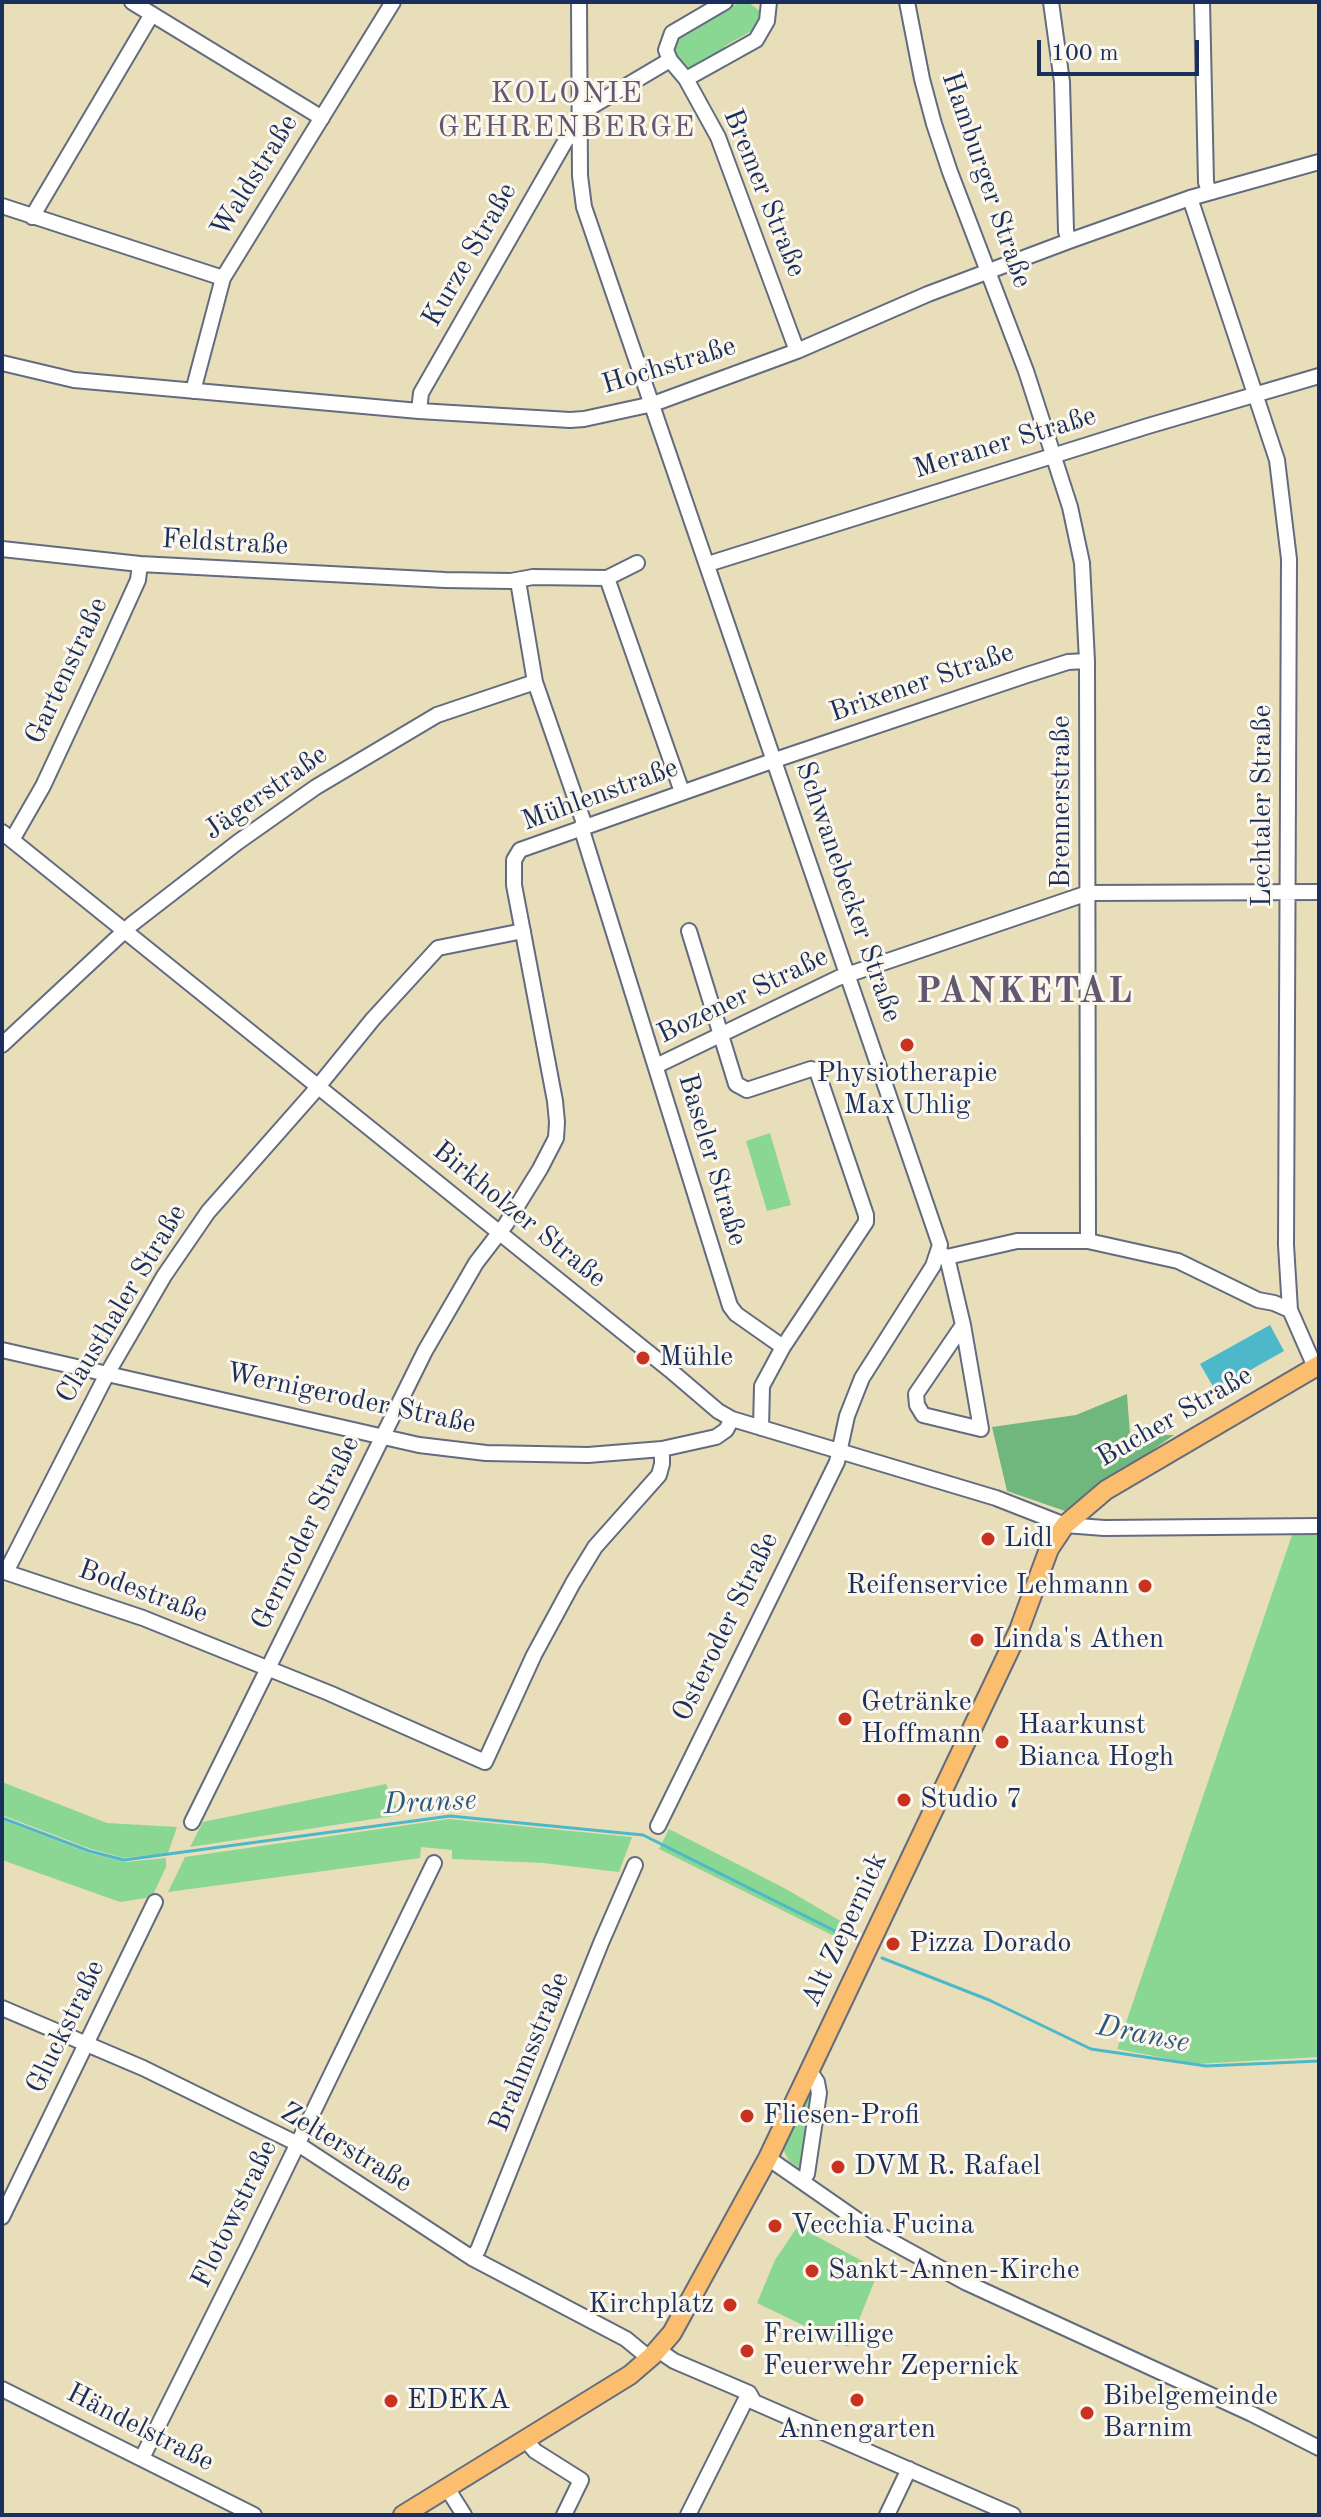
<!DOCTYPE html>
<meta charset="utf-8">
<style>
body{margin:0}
#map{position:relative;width:1321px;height:2517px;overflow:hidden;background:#e9deba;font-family:"Old Standard TT",serif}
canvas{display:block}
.frame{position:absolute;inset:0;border:4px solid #1b2f5e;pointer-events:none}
.scale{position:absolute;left:1037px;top:40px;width:162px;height:36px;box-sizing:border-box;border:4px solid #1b2f5e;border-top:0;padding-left:10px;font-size:24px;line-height:28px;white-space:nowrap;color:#1b2f5e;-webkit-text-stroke:6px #fbf7ec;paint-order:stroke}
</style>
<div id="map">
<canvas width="1321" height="2517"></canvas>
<div class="frame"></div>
<div class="scale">100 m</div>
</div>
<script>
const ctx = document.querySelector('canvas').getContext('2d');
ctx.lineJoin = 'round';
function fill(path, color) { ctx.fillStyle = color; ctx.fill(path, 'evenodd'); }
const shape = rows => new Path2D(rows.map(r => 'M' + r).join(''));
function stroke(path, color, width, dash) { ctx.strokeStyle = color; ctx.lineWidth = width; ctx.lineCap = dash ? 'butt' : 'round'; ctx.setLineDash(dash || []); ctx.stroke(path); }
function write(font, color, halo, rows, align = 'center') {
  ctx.font = font + ' "Old Standard TT",serif'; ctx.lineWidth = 6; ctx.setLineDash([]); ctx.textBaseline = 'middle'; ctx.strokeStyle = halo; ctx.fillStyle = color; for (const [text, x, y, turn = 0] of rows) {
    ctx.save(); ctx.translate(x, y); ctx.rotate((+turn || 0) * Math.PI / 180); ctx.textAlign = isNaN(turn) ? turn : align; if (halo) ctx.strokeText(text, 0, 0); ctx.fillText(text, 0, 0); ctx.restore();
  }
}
const green = shape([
 [748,2,760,11,760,23,755,29,725,46,722,54,696,68,686,69,675,57,676,42,680,35,728,6],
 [770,1133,791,1205,767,1211,746,1141],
 [1292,1535,1319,1535,1319,2057,1196,2064,1117,2049],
 [2,1782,107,1823,177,1827,168,1853,124,1858,91,1849,2,1815],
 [386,1784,400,1815,190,1847,203,1822],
 [449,1819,632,1837,619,1872,543,1863,452,1859,452,1850,421,1847,420,1858,168,1892,185,1857],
 [2,1820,89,1853,125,1862,166,1858,166,1867,152,1897,120,1902,2,1860],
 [669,1829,786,1889,849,1926,842,1940,659,1849],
 [813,2083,807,2134,799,2168,789,2161,782,2147],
 [802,2220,808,2222,805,2230,879,2270,848,2347,757,2303,775,2260]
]);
const forest = shape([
 [1127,1394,1130,1435,1174,1435,1065,1511,1007,1491,992,1427,1076,1415]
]);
const water = shape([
 [1270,1325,1284,1351,1215,1390,1200,1364]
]);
const stream = shape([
 [2,1818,89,1851,124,1860,450,1816,643,1835,845,1936],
 [882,1958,989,2000,1091,2049,1206,2066,1319,2061]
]);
const minor = shape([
 [132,2,322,118],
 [579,2,580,176,584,207,940,1245,933,1266,862,1378,847,1416,837,1462,658,1826],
 [907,2,922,79,934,124,950,172,1026,371,1070,507,1082,563,1087,661,1088,1241],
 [1051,2,1062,82,1066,231,1069,241],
 [1202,2,1206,182,1209,192],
 [670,60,686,79,718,137,797,351],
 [686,79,756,40,767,21,769,2],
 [580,108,589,108,670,60,666,50,672,33,725,2],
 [1190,198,1277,460,1289,559,1286,1245,1290,1310],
 [2,206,223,278],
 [32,217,152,14],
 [2,363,74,380,419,411,570,420,584,419,653,404,797,351,928,294,1069,241,1190,198,1319,162],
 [193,391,223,278,393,2],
 [419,411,421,393,566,140,571,136,580,136],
 [2,549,140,564,445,580,511,581,533,577,607,578,637,563],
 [708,564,1148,426,1319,376],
 [607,578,682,792],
 [518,581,535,682,585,826],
 [581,827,730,1306,736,1314,783,1347],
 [2,832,670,1370,718,1411,732,1419,996,1498,1065,1525,1104,1528,1319,1526],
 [12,840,43,786,99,666,138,580,140,564],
 [689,931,736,1084,747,1090,811,1069,817,1071,866,1215,866,1222,783,1347,762,1386,761,1428],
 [2,1045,132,924,238,842,316,787,437,715,535,682],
 [656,1066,838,978,1088,893,1319,892],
 [940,1253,947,1257,963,1325,981,1429,923,1415,917,1405,916,1394,963,1325],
 [947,1257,1017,1241,1088,1241,1178,1261,1258,1300,1274,1303,1290,1310,1315,1367],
 [2,1350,419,1445,486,1453,588,1455,662,1449,716,1437,726,1430,732,1419],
 [2,1571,143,1618,329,1693,485,1762,534,1655,573,1583,595,1547,659,1475,662,1464,662,1449],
 [6,1572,107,1374,164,1276,208,1212,312,1094,373,1019,438,948,523,931],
 [192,1822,425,1351,476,1263,506,1224,540,1169,556,1138,557,1122,555,1101,514,885,514,860,520,850,775,760,1027,675,1068,662,1087,661],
 [2,2008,143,2068,298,2144,472,2258,626,2339,649,2358],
 [768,2158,876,2233,967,2283,1252,2414,1319,2448],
 [802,2181,807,2174,819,2093,817,2082,809,2070],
 [2,2217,155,1902],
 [472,2258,478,2250,601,1943,635,1865],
 [658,2350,674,2361,749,2393,754,2402,1013,2515],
 [2,2389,254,2515],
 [525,2439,535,2451,581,2480,564,2515],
 [142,2458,248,2246,434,1863],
 [447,2488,464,2515],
 [688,2515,749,2393],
 [887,2515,909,2469]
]);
const major = shape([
 [403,2515,630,2375,652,2356,672,2333,768,2158,1019,1630,1049,1549,1065,1525,1106,1490,1319,1365]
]);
const markers = [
 [907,1045,8,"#c8321e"],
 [643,1358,8,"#c8321e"],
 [988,1539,8,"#c8321e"],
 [1145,1586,8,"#c8321e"],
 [977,1640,8,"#c8321e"],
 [845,1719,8,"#c8321e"],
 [1002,1742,8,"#c8321e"],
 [904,1800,8,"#c8321e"],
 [893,1944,8,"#c8321e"],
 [747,2116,8,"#c8321e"],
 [838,2167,8,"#c8321e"],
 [775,2226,8,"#c8321e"],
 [812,2271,8,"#c8321e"],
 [730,2305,8,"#c8321e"],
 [747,2351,8,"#c8321e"],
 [857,2400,8,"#c8321e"],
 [391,2401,8,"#c8321e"],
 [1087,2413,8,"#c8321e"]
];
const streetNames = [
 ["Waldstraße",255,176,-58],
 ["Hamburger Straße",986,180,71],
 ["Bremer Straße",764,193,68],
 ["Kurze Straße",470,255,-60],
 ["Hochstraße",669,366,-17],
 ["Meraner Straße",1005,443,-17],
 ["Feldstraße",225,543,3],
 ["Gartenstraße",67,671,-65],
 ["Brixener Straße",922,683,-19],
 ["Jägerstraße",266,793,-35],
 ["Mühlenstraße",600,795,-20],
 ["Brennerstraße",1062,802,-90],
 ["Lechtaler Straße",1263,806,-90],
 ["Schwanebecker Straße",848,892,71],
 ["Bozener Straße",743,996,-26],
 ["Baseler Straße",712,1160,73],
 ["Birkholzer Straße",519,1215,39],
 ["Clausthaler Straße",122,1304,-59],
 ["Wernigeroder Straße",351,1399,12],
 ["Bucher Straße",1175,1417,-30],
 ["Gernroder Straße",306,1533,-64],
 ["Bodestraße",143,1592,20],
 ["Osteroder Straße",726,1627,-64],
 ["Alt Zepernick",845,1930,-65],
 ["Gluckstraße",66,2027,-64],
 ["Brahmsstraße",530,2052,-68],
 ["Zelterstraße",346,2148,31],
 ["Flotowstraße",235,2214,-64],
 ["Händelstraße",140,2428,27]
];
const poiNames = [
 ["Physiotherapie",907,1074,"center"],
 ["Max Uhlig",907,1106,"center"],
 ["Mühle",659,1358],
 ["Lidl",1004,1539],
 ["Reifenservice Lehmann",1129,1586,"right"],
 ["Linda's Athen",993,1640],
 ["Getränke",861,1703],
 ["Hoffmann",861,1735],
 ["Haarkunst",1018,1726],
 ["Bianca Hogh",1018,1758],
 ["Studio 7",920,1800],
 ["Pizza Dorado",909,1944],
 ["Fliesen-Profi",763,2116],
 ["DVM R. Rafael",854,2167],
 ["Vecchia Fucina",791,2226],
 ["Sankt-Annen-Kirche",828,2271],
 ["Kirchplatz",714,2305,"right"],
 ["Freiwillige",763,2335],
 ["Feuerwehr Zepernick",763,2367],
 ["Bibelgemeinde",1103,2397],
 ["Barnim",1103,2429],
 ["EDEKA",407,2401],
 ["Annengarten",857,2430,"center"]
];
const neighbourhoodNames = [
 ["KOLONIE",567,94],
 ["GEHRENBERGE",567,128]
];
const waterNames = [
 ["Dranse",430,1803,-3],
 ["Dranse",1143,2035,11]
];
const districtNames = [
 ["PANKETAL",1025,993]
];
fill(green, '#8ad693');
fill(forest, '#6fb77d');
fill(water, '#4cb8c9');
stroke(stream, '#4cb8c9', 3);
stroke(minor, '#636c7e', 18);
stroke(major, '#636c7e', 22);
stroke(minor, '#fff', 14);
stroke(major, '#fabe6e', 18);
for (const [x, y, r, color] of markers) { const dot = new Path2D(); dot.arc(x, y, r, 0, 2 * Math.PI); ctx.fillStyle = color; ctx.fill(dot); stroke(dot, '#fbf7ec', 3); }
write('28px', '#1b2f5e', '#fbf7ec', streetNames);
write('28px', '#1b2f5e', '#fbf7ec', poiNames, 'left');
ctx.letterSpacing = '2px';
write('30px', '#635871', '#fbf7ec', neighbourhoodNames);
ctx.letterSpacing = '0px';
write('italic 30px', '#2a587e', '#fbf7ec', waterNames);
ctx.letterSpacing = '2px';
write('bold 36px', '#635871', '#fbf7ec', districtNames);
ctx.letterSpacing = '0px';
</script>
